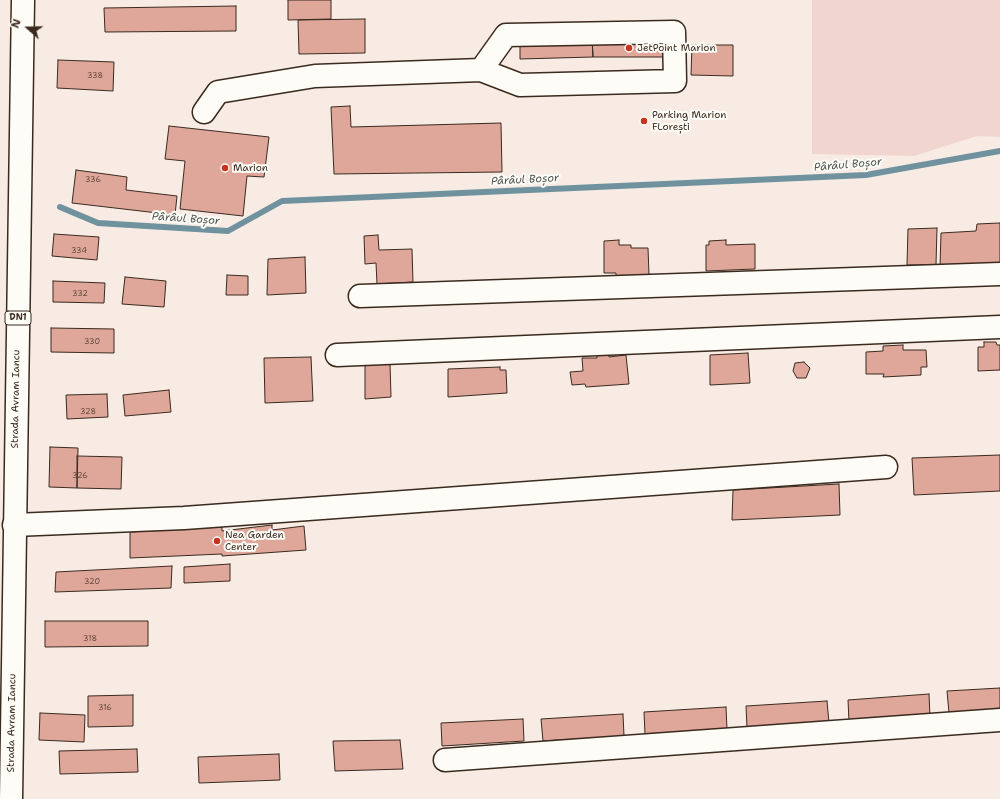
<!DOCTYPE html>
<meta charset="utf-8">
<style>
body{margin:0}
#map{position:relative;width:1000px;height:799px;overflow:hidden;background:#f7ebe4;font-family:"Shantell Sans",sans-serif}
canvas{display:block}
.north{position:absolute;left:8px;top:8px;width:40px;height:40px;-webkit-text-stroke:3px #fdfcf7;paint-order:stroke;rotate:290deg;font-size:11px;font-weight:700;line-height:16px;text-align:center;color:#3b2a1e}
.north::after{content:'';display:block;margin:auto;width:14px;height:18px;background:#3b2a1e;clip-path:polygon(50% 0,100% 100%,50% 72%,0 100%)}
</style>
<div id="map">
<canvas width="1000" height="799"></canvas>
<div class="north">N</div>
</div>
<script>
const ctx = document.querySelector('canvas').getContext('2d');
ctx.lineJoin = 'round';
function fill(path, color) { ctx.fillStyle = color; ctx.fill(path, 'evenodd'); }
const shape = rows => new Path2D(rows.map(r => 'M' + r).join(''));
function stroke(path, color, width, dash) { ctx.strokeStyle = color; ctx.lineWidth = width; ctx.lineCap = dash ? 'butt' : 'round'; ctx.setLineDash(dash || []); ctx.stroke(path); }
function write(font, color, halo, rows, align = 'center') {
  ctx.font = font + ' "Shantell Sans",sans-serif'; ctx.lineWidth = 4; ctx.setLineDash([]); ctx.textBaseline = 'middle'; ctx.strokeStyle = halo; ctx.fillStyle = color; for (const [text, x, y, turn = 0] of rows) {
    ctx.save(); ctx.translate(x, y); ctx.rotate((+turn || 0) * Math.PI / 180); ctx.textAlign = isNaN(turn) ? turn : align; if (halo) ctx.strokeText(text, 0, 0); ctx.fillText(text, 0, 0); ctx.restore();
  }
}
const built = shape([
 [812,0,1000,0,1000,137,977,136,914,156,812,154]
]);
const stream = shape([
 [60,207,98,223,228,231,282,201,866,175,1000,151]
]);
const building = shape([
 [288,0,331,0,331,19,288,20,288,0],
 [236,6,236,31,105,32,104,8,236,6],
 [365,19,365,53,299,54,298,20,365,19],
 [592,38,665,38,666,57,593,57,592,38],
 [592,38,593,57,520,59,520,40,592,38],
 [692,45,733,45,733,76,691,75,692,45],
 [58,60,114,62,113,91,57,88,58,60],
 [350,106,351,127,501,123,502,172,334,174,331,107,350,106],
 [169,126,269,137,264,177,247,176,243,216,180,209,185,161,165,159,169,126],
 [76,170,127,177,126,190,177,196,175,215,72,203,76,170],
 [1000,223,1000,263,940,267,941,233,976,231,977,224,1000,223],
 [937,228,936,265,907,265,908,229,937,228],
 [54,234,99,237,97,260,52,256,54,234],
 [378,235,379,250,412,249,413,282,377,284,376,263,365,264,364,236,378,235],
 [619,240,619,245,631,245,631,248,648,248,649,275,616,277,616,273,604,273,604,241,619,240],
 [726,240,726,245,755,244,755,269,706,271,706,245,709,245,709,241,726,240],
 [305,257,306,293,267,295,268,259,305,257],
 [227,275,248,276,248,295,226,295,227,275],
 [125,277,166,281,164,307,122,304,125,277],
 [53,281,105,283,104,303,53,302,53,281],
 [51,328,114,329,114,353,51,352,51,328],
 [984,342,996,342,997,345,1000,345,1000,370,978,371,978,347,984,347,984,342],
 [903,345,903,350,926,350,927,367,921,367,921,375,883,377,884,374,866,374,866,352,883,351,883,346,903,345],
 [608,353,609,357,626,355,629,384,586,387,585,384,572,385,570,372,583,371,582,358,597,358,597,354,608,353],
 [748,353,750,383,710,385,710,355,748,353],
 [311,357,313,401,265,403,264,358,311,357],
 [804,362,810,368,806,378,797,378,793,371,795,363,804,362],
 [390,363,391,397,365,399,365,364,390,363],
 [500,367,500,370,506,370,507,393,448,397,448,369,500,367],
 [169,390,171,412,125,416,123,395,169,390],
 [107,394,108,417,67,419,66,395,107,394],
 [50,447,78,448,77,488,49,487,50,447],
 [1000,455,1000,491,914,495,912,458,1000,455],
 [77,456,122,457,121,489,77,488,77,456],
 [839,484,840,515,732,520,733,490,839,484],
 [272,525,272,530,304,526,306,550,222,556,222,554,130,558,130,532,222,527,222,531,272,525],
 [230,564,230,581,184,583,184,567,230,564],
 [172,566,171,588,55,592,56,572,172,566],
 [45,621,148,621,148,646,45,647,45,621],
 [1000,688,1000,710,949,713,947,691,1000,688],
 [929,694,930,717,849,722,848,700,929,694],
 [133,695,133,726,88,727,88,696,133,695],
 [827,701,829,723,747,728,746,706,827,701],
 [726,707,727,729,645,734,644,712,726,707],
 [40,713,85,715,84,742,39,740,40,713],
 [623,714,624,736,543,741,541,719,623,714],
 [523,719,524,741,442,746,441,723,523,719],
 [400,740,403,769,335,771,333,741,400,740],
 [137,749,138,772,60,774,59,751,137,749],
 [279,754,280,780,199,783,198,757,279,754]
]);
const minor = shape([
 [204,112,218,92,315,76,481,70,520,85,675,81,674,32,506,35,481,70],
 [360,296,1000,274],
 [337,355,1000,327],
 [14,525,184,518,886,467],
 [445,760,1000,720]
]);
const major = shape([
 [11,799,23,0]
]);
const markers = [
 [629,48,4,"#c8321e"],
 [644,121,4,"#c8321e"],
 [225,168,4,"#c8321e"],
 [217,541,4,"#c8321e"]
];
const numberNames = [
 ["338",95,76],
 ["336",93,180],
 ["334",79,251],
 ["332",80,294],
 ["330",92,342],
 ["328",88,412],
 ["326",80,476],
 ["320",92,582],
 ["318",90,639],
 ["316",105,708]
];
const shields = [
 [18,318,26]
];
const shieldNames = [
 ["DN1",18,318]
];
const poiNames = [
 ["JetPoint Marion",637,48],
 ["Parking Marion",652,115],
 ["FLorești",652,127],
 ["Marion",233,168],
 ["Nea Garden",225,535],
 ["Center",225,547]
];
const streetNames = [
 ["Strada Avram Iancu",16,399,-89],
 ["Strada Avram Iancu",12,723,-89]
];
const waterNames = [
 ["Pârâul Boșor",848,165,-5],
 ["Pârâul Boșor",525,180,-3],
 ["Pârâul Boșor",186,219,4]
];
fill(built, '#f0d6ce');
stroke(stream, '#6f929e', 6);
fill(building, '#dfa69a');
stroke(building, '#3b2a1e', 1);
stroke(minor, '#3b2a1e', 25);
stroke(major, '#3b2a1e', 25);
stroke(minor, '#fdfcf7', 22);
stroke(major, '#fdfcf7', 22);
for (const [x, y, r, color] of markers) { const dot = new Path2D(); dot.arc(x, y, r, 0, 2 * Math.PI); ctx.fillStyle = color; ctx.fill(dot); stroke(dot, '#fdfcf7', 1.5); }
write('8px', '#64493d', null, numberNames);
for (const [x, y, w] of shields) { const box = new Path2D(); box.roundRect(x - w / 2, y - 7, w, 14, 3); ctx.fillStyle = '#fdfcf7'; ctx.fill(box); stroke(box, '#3b2a1e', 1); }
write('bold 9px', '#3b2a1e', null, shieldNames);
write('10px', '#3b2a1e', '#fdfcf7', poiNames, 'left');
write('10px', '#3b2a1e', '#fdfcf7', streetNames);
write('italic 11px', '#505653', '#fdfcf7', waterNames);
</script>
